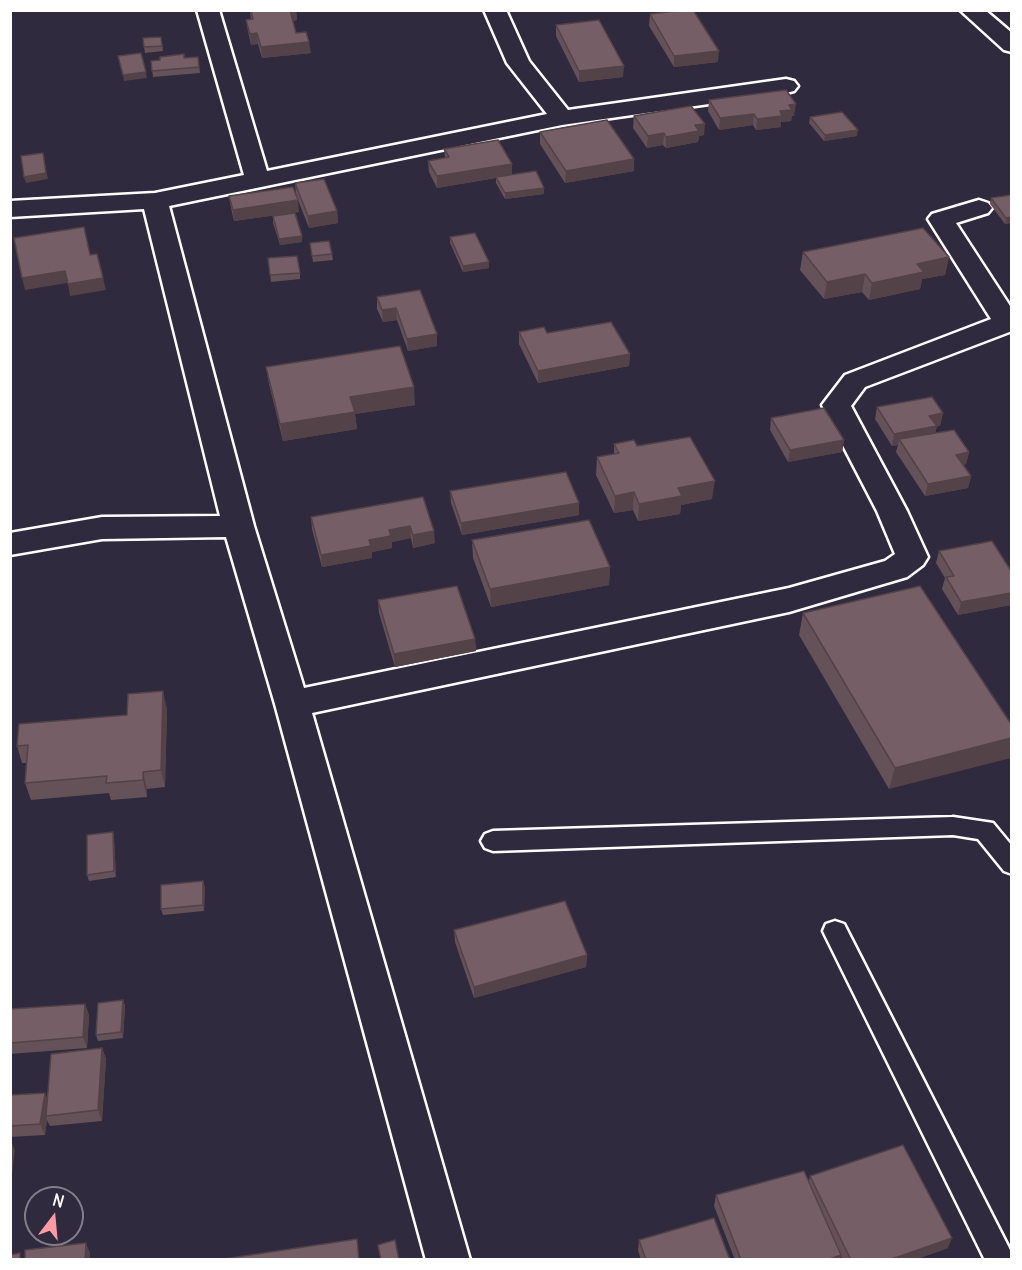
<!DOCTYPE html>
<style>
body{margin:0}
#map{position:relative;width:1022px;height:1270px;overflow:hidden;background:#2f2a3d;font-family:Delius,sans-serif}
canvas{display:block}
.frame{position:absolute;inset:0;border:12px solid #fff;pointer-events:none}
.north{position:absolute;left:24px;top:1186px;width:60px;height:60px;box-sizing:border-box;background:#2f2a3d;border:2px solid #827f8b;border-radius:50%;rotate:16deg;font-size:16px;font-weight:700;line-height:24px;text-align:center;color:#fff}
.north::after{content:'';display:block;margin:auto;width:21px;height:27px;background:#ff9aa2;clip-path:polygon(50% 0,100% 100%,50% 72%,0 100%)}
</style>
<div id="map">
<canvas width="1022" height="1270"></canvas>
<div class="frame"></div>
<div class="north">N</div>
</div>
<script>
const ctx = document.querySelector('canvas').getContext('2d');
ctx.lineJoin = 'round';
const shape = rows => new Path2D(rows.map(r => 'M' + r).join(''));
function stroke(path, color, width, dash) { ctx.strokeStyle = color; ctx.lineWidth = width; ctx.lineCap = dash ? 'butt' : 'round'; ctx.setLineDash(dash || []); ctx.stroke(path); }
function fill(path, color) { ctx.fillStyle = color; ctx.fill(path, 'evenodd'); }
const service = shape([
 [953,817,993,823,1012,846,1012,874,1004,871,978,839,953,835,493,851,485,848,481,841,485,834,493,831,953,817],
 [835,921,844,924,1010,1250,1012,1260,985,1260,823,931,826,924,835,921]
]);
const minor = shape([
 [197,10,219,10,267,171,547,114,507,63,484,10,506,10,529,61,568,110,786,79,794,81,798,86,794,91,786,93,562,125,169,206,254,526,304,688,789,588,885,561,895,554,877,511,822,405,845,375,991,319,928,219,932,214,979,200,988,203,992,208,988,213,956,223,1012,309,1012,331,865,387,851,406,907,511,928,557,923,565,907,577,789,612,312,713,470,1260,426,1260,275,704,226,537,102,539,10,555,10,533,102,517,220,516,144,209,10,217,10,201,155,193,244,175,197,10],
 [960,10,985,10,1012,33,1012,52,1004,50,960,10]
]);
const wall = shape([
 [250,10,296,10,297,20,293,21,296,33,311,53,262,58,258,44,251,45,248,31,246,20,251,19],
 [650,14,718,62,674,67,649,26],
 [556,25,623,77,579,82,556,36],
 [162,43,163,51,145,53,144,47],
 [198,57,200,73,153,77,151,61],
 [709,100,794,116,792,116,791,121,781,122,781,127,756,130,753,125,719,130,708,111],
 [634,116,704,135,699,136,698,142,666,148,663,145,647,148,633,128],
 [810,117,857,136,824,141,809,123],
 [540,132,634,159,634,171,565,183,540,144],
 [444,149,512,175,544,194,505,199,496,183,496,178,437,188,429,172,428,161,445,158],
 [295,183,337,211,338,223,309,228,296,195],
 [229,196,299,212,234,221,231,208],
 [991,198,1011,223,1005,224,990,204],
 [273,216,302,236,302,242,280,245,273,223],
 [450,237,489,268,463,272,450,243],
 [310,243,332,254,333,260,313,262],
 [803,252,949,257,945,275,922,279,920,289,869,300,862,292,824,299,800,270],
 [268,258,300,273,300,279,271,282],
 [420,290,437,346,408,351,397,320,383,322,377,309,377,297],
 [519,332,630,354,629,366,538,383,519,344],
 [266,367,415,405,355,414,357,429,283,441,269,384],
 [877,407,943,413,940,426,937,426,935,433,969,452,966,464,963,465,971,476,968,488,925,496,896,452,898,445,892,446,875,419],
 [771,418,844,440,842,452,788,462,770,430],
 [614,444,637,446,712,499,681,505,680,514,638,521,633,510,614,513,596,475,597,457,614,454],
 [450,491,579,503,579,515,462,535,451,503],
 [423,497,435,543,413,548,411,538,392,542,392,548,372,552,372,558,322,567,312,529,311,517],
 [472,540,610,567,609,585,491,607,473,558],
 [939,551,1011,571,1011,605,958,615,942,589,945,578,936,563],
 [378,600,475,639,476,651,395,667,379,613],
 [803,613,1011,724,889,789,799,635],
 [167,709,165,787,147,789,147,797,111,800,109,793,31,800,25,783,27,763,22,763,17,746,127,715],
 [113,832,114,838,116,877,89,881,87,875],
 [205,887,204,911,163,915,161,909],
 [454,930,587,955,586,967,474,998,455,942],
 [123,1000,125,1006,123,1038,98,1041,96,1035],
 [85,1004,89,1015,87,1048,10,1054,10,1009],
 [102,1048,106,1059,102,1121,50,1126,47,1120,45,1135,10,1137,10,1095,47,1098],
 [810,1176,948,1248,914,1260,843,1260,841,1256,840,1260,735,1260,714,1206,716,1195,809,1181],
 [639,1240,730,1260,641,1260,638,1250]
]);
const shadedWall = shape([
 [289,10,296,10,297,20,290,21],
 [257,33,258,44,251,45,250,34],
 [309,42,311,53,262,58,261,47],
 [719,51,718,62,674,67,674,56],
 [624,66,623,77,579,82,579,71],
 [146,72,147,78,124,81,123,75],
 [796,104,794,116,792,116,791,121,781,122,781,127,756,130,757,119,780,111,789,105],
 [754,114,753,125,719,130,720,118],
 [705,124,704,135,699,136,698,142,666,148,666,137,695,125],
 [858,130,857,136,824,141,825,135],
 [664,133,663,145,647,148,648,136],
 [44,159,48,179,26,183,24,177],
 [634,159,634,171,565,183,566,171],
 [512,164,512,175,437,188,437,176],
 [544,188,544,194,505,199,505,193],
 [298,200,299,212,234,221,233,210],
 [337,211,338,223,309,228,308,216],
 [1011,217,1011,223,1005,224,1006,218],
 [302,236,302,242,280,245,279,239],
 [949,257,945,275,922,279,920,289,869,300,872,283,917,264],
 [489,262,489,268,463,272,463,266],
 [65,271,67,283,25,290,22,278],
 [865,274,862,292,824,299,827,282],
 [103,278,106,290,70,296,68,284],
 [396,308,397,320,383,322,382,310],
 [437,334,437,346,408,351,407,339],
 [630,354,629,366,538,383,538,371],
 [414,387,415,405,355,414,357,429,283,441,280,424,350,397],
 [943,413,940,426,926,428,929,416],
 [937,426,934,439,899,439,898,445,892,446,894,434],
 [844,440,842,452,788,462,790,450],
 [969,452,966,464,953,467,956,455],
 [971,476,968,488,925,496,928,484],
 [715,481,712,499,681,505,680,514,638,521,639,504,678,488],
 [634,492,633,510,614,513,615,496],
 [579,503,579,515,462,535,461,523],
 [410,526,411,538,392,542,392,548,372,552,372,558,322,567,321,555,369,540,389,530],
 [434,531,435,543,413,548,413,535],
 [610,567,609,585,491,607,490,589],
 [1011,593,1011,605,958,615,961,602],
 [475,639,476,651,395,667,394,654],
 [163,691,167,709,165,787,161,770],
 [1011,738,1011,758,889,789,895,768],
 [143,772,147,789,147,797,143,780],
 [113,832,114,838,116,877,114,871],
 [203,881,205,887,204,911,203,905],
 [587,955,586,967,474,998,474,987],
 [123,1000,125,1006,123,1038,121,1032],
 [85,1004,89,1015,87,1048,83,1037],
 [102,1048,106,1059,102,1121,98,1110],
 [45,1093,50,1104,46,1116,47,1120,45,1135,40,1124],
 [12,1144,15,1150,11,1182,10,1158],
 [952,1238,948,1248,914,1260,889,1260],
 [86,1243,90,1253,90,1260,85,1260],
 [841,1255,840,1260,827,1260]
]);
const building = shape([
 [251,10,290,10,296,33,306,32,309,42,261,47,257,33,250,34,246,20,253,19,251,10],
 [686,10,693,10,719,51,674,56,650,14,686,10],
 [599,20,624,66,579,71,556,25,599,20],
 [161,37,162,46,144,47,143,38,161,37],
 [141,53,146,72,123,75,118,56,141,53],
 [184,54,184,58,198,57,199,67,152,71,151,61,160,60,160,57,184,54],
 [786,90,796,104,789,105,792,110,780,111,782,116,757,119,754,114,720,118,709,100,786,90],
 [691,106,705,124,695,125,699,131,666,137,664,133,648,136,634,116,691,106],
 [842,112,858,130,825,135,810,117,842,112],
 [607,120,634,159,566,171,540,132,607,120],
 [498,140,512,164,437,176,428,161,449,157,444,149,498,140],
 [43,153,46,173,24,177,21,156,43,153],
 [536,171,544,188,505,193,496,177,536,171],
 [324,179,337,211,308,216,295,183,324,179],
 [293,187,298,200,233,210,229,196,293,187],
 [1011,195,1011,217,1006,218,991,198,1011,195],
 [295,213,302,236,279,239,273,216,295,213],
 [84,227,90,255,97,254,103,278,68,284,65,271,22,278,14,238,84,227],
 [923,228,949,257,917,264,924,272,872,283,865,274,827,282,803,252,923,228],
 [475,233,489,262,463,266,450,237,475,233],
 [329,241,332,254,312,256,310,243,329,241],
 [297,256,300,273,270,275,268,258,297,256],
 [420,290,437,334,407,339,396,308,382,310,377,297,420,290],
 [611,322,630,354,538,371,519,332,544,327,547,333,611,322],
 [400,346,414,387,350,397,355,412,280,424,266,367,400,346],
 [932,397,943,413,929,416,937,426,894,434,877,407,932,397],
 [824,408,844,440,790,450,771,418,824,408],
 [954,430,969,452,956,455,971,476,928,484,899,439,954,430],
 [690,437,715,481,678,488,682,496,639,504,634,492,615,496,597,457,619,453,614,444,634,440,637,446,690,437],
 [566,472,579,503,461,523,450,491,566,472],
 [423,497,434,531,413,535,410,526,389,530,391,536,369,540,371,546,321,555,311,517,423,497],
 [589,520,610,567,490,589,472,540,589,520],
 [992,541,1011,571,1011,593,961,602,946,577,954,576,939,551,992,541],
 [457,586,475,639,394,654,378,600,457,586],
 [920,586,1011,724,1011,738,895,768,803,613,920,586],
 [163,691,161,770,143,772,143,780,106,783,107,776,25,783,28,745,17,746,19,724,127,715,128,694,163,691],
 [113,832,114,871,87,875,87,835,113,832],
 [203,881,203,905,161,909,161,885,203,881],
 [565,901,587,955,474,987,454,930,565,901],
 [123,1000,121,1032,96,1035,98,1003,123,1000],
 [85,1004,83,1037,10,1043,10,1009,85,1004],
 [102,1048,98,1110,46,1116,51,1054,102,1048],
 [45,1093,40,1124,10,1126,10,1095,45,1093],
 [10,1144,12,1144,10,1158,10,1144],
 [903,1145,952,1238,889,1260,851,1260,810,1176,903,1145],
 [804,1171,841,1255,827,1260,741,1260,716,1195,804,1171],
 [714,1218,730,1260,646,1260,639,1240,714,1218],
 [357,1239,359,1260,217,1260,357,1239],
 [395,1240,399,1260,381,1260,378,1245,395,1240],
 [86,1243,85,1260,25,1260,25,1250,86,1243],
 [20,1253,20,1260,10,1260,10,1255,20,1253]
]);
stroke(service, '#fff', 5);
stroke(minor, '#fff', 5);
fill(service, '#2f2a3d');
fill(minor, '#2f2a3d');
fill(wall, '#655158');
fill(shadedWall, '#534247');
fill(building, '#765e66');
stroke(building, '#534247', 1.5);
</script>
